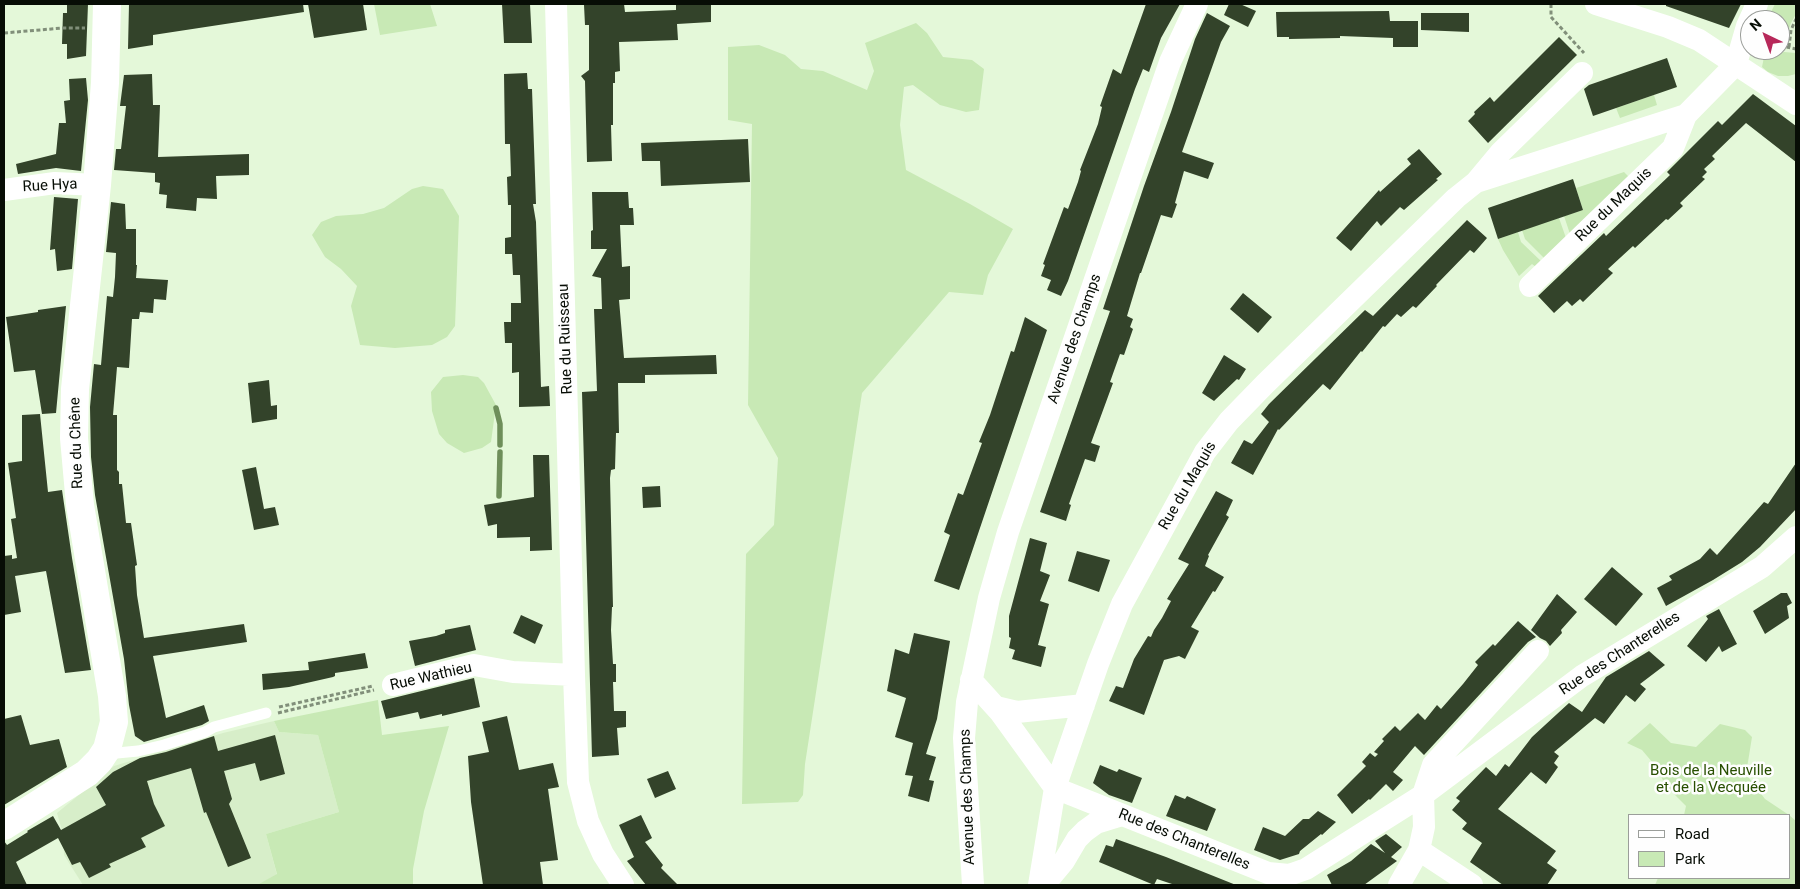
<!DOCTYPE html>
<meta charset="utf-8">
<style>
body{margin:0}
#map{position:relative;width:1800px;height:889px;overflow:hidden;background:#e4f8d9;font-family:Roboto,sans-serif}
canvas{display:block}
.frame{position:absolute;inset:0;border:5px solid #070d05;pointer-events:none}
.legend{position:absolute;left:1628px;top:814px;width:162px;height:65px;box-sizing:border-box;background:#fefefe;border:1px solid #9b9e9a;margin:0;padding:6px 9px;list-style:none;font-size:15px;color:#070d05}
.legend li{display:flex;align-items:center;gap:10px;height:25px}
.legend b{width:25px;border:1px solid #9b9e9a}
.north{position:absolute;left:1740px;top:10px;width:50px;height:50px;box-sizing:border-box;background:#fefefe;border:1px solid #9b9e9a;border-radius:50%;rotate:318deg;font-size:14px;font-weight:700;line-height:20px;text-align:center;color:#070d05}
.north::after{content:'';display:block;margin:auto;width:18px;height:22px;background:#b7285a;clip-path:polygon(50% 0,100% 100%,50% 72%,0 100%)}
</style>
<div id="map">
<canvas width="1800" height="889"></canvas>
<div class="frame"></div>
<ul class="legend">
<li><b style="height:6px;background:#fff"></b>Road</li>
<li><b style="height:14px;background:#c8e9b5"></b>Park</li>
</ul>
<div class="north">N</div>
</div>
<script>
const ctx = document.querySelector('canvas').getContext('2d');
ctx.lineJoin = 'round';
function fill(path, color) { ctx.fillStyle = color; ctx.fill(path, 'evenodd'); }
const shape = rows => new Path2D(rows.map(r => 'M' + r).join(''));
function stroke(path, color, width, dash) { ctx.strokeStyle = color; ctx.lineWidth = width; ctx.lineCap = dash ? 'butt' : 'round'; ctx.setLineDash(dash || []); ctx.stroke(path); }
function write(font, color, halo, rows, align = 'center') {
  ctx.font = font + ' Roboto,sans-serif'; ctx.lineWidth = 5; ctx.setLineDash([]); ctx.textBaseline = 'middle'; ctx.strokeStyle = halo; ctx.fillStyle = color; for (const [text, x, y, turn = 0] of rows) {
    ctx.save(); ctx.translate(x, y); ctx.rotate((+turn || 0) * Math.PI / 180); ctx.textAlign = isNaN(turn) ? turn : align; if (halo) ctx.strokeText(text, 0, 0); ctx.fillText(text, 0, 0); ctx.restore();
  }
}
const built = shape([
 [274,721,279,732,318,735,339,812,266,834,277,875,257,885,83,885,64,855,63,834,57,813,114,766,223,733]
]);
const green = shape([
 [374,4,430,4,437,26,380,35],
 [1775,4,1796,4,1796,14,1791,23,1787,35,1780,45,1780,20,1767,20],
 [916,23,927,33,943,57,972,60,984,69,979,110,966,112,940,105,913,85,904,87,900,125,906,170,970,204,1013,229,988,275,983,295,949,292,862,393,805,764,803,795,798,802,742,804,746,554,774,525,778,458,748,405,752,124,728,120,728,47,759,45,785,55,801,69,823,71,867,90,874,71,865,43],
 [1784,52,1796,53,1796,74,1788,76,1778,76,1768,72,1762,67,1764,57,1772,54],
 [1654,95,1657,105,1620,118,1616,108],
 [1624,172,1629,177,1570,234,1564,216,1583,210,1576,188],
 [423,186,443,189,459,216,455,326,447,337,432,345,395,348,360,345,351,306,357,286,341,269,325,257,312,235,321,222,336,216,363,214,384,208,412,189],
 [1559,218,1566,238,1545,259,1525,239,1522,230],
 [1518,232,1521,242,1542,262,1536,267,1532,264,1519,276,1503,250,1498,239],
 [463,375,478,377,484,383,496,405,491,442,482,448,464,453,447,443,439,434,432,411,431,392,443,377],
 [378,700,382,735,449,726,424,811,413,869,413,885,257,885,277,874,266,834,339,812,318,735,279,732,274,721],
 [1650,723,1671,743,1696,747,1720,724,1745,730,1752,737,1747,768,1749,778,1765,799,1789,815,1684,815,1686,806,1665,785,1658,769,1642,750,1627,743],
 [1789,815,1796,821,1796,885,1655,885,1658,878,1789,878]
]);
const stream = shape([
 [496,408,500,424,500,445],
 [499,496,500,452]
]);
const building = shape([
 [67,4,88,4,86,56,67,59,67,44,62,44,63,13,67,13],
 [129,4,303,4,304,12,153,35,153,45,128,49],
 [308,4,363,4,367,30,314,38],
 [502,4,530,4,532,43,504,43],
 [624,4,625,12,676,10,676,4,711,4,711,22,677,24,678,40,619,42,620,71,615,72,615,83,613,83,613,125,611,125,612,161,587,162,585,81,581,76,589,70,589,25,585,25,584,5],
 [1146,4,1180,4,1161,38,1149,72,1143,69,1135,89,1068,281,1061,296,1047,290,1051,280,1041,276,1045,265,1043,264,1064,207,1068,209,1078,182,1081,171,1080,170,1098,124,1102,107,1100,106,1113,69,1121,74],
 [1229,4,1240,4,1256,11,1248,27,1224,15],
 [1666,4,1741,4,1729,28,1666,6],
 [1389,11,1390,21,1418,21,1418,47,1393,47,1393,38,1340,36,1340,38,1289,39,1289,37,1277,37,1276,12],
 [1207,13,1230,26,1221,42,1182,152,1214,163,1208,179,1184,171,1175,203,1177,204,1172,218,1161,215,1141,273,1140,273,1127,316,1133,319,1130,327,1133,329,1124,355,1120,354,1110,382,1113,383,1091,443,1100,446,1095,462,1085,459,1069,504,1071,505,1066,521,1040,512,1110,311,1103,309,1144,186,1171,112,1195,39],
 [1421,13,1469,13,1469,32,1421,30],
 [1559,37,1577,55,1488,143,1468,121,1475,114,1474,112,1490,97,1494,102],
 [1667,58,1677,87,1593,116,1584,89,1589,85],
 [527,73,528,89,532,89,536,204,533,204,536,222,541,387,549,386,550,406,519,407,519,372,512,373,512,343,505,343,504,322,511,322,511,303,521,303,520,275,513,275,512,254,505,254,505,238,511,237,511,205,508,205,507,177,511,176,510,144,505,144,504,74],
 [152,74,153,105,160,105,158,157,249,154,249,175,216,176,217,199,197,198,196,211,166,208,167,195,159,194,160,183,155,182,155,173,114,170,116,149,121,149,126,106,120,106,124,75],
 [86,78,88,100,81,171,56,168,18,174,16,164,56,154,59,123,66,123,64,101,70,100,69,79],
 [1753,94,1796,126,1796,162,1746,123,1712,156,1715,159,1704,169,1707,172,1702,177,1705,179,1680,203,1683,206,1668,220,1666,219,1635,248,1633,246,1608,269,1613,273,1583,302,1580,299,1572,306,1567,301,1554,313,1538,296,1604,233,1606,236,1670,175,1667,172,1718,121,1722,125],
 [748,139,750,182,661,186,660,161,642,161,641,143],
 [1419,149,1442,174,1436,179,1438,180,1404,210,1400,207,1381,226,1377,221,1351,251,1336,238,1379,190,1380,192,1411,164,1407,159],
 [1573,179,1583,210,1498,239,1488,208],
 [592,192,628,192,629,208,633,208,634,225,620,225,622,267,630,266,630,299,619,300,624,358,716,355,717,374,645,375,645,383,618,383,619,433,616,433,615,469,611,470,610,478,613,607,612,607,611,630,613,664,616,664,616,682,613,682,614,711,626,711,626,727,617,728,619,755,592,757,582,392,597,391,594,309,602,309,601,278,592,276,607,249,591,249,591,231,593,230],
 [54,197,78,199,72,269,57,271,55,249,50,250],
 [111,202,125,204,126,229,136,229,136,265,137,265,136,278,168,280,166,300,154,299,153,313,140,312,139,319,132,319,129,368,117,367,113,415,117,415,117,470,119,472,119,484,122,484,126,523,131,523,137,565,135,566,137,595,144,638,244,624,247,642,153,656,166,718,204,705,209,721,202,725,144,742,135,736,129,705,124,659,95,495,91,457,90,407,94,364,101,365,107,296,113,297,115,277,116,253,106,252],
 [1467,220,1487,238,1474,253,1470,250,1436,285,1437,286,1416,308,1413,306,1401,317,1397,314,1385,327,1383,326,1362,352,1361,351,1330,390,1323,384,1279,430,1278,429,1253,475,1231,463,1244,440,1252,444,1269,422,1261,414,1269,404,1365,310,1373,316],
 [1243,293,1272,317,1258,333,1230,309],
 [66,306,56,413,42,414,35,370,14,372,6,317,38,312,38,310],
 [1025,317,1047,330,959,590,934,581,950,535,944,532,958,493,963,495,982,443,979,442,990,415,1011,351,1014,352],
 [1224,355,1246,369,1239,380,1237,379,1214,401,1202,393],
 [269,380,271,406,277,405,277,419,252,423,248,383],
 [40,414,48,492,62,490,72,558,91,670,65,673,46,571,15,576,21,612,4,615,4,556,12,555,12,559,17,558,11,519,16,518,8,463,22,461,22,415],
 [533,455,549,455,552,550,530,551,530,537,497,538,497,524,488,526,484,505,534,497],
 [1796,463,1796,509,1760,547,1742,562,1713,580,1666,606,1657,588,1672,580,1669,576,1700,559,1710,548,1717,555,1764,502,1768,504],
 [256,467,264,509,275,507,279,525,254,530,242,470],
 [660,486,661,507,643,508,642,487],
 [1216,491,1233,500,1226,515,1229,517,1208,555,1209,556,1205,566,1224,577,1215,592,1213,591,1191,627,1199,631,1185,659,1179,656,1164,660,1144,715,1109,701,1116,686,1123,688,1134,659,1148,636,1151,637,1154,630,1162,618,1171,601,1167,599,1189,564,1178,559],
 [1030,538,1047,543,1040,571,1050,575,1040,601,1049,604,1038,645,1046,647,1041,667,1012,659,1015,650,1009,648,1011,638,1009,637,1009,616],
 [1077,551,1110,560,1099,592,1068,581],
 [1612,567,1643,594,1616,626,1584,599],
 [1781,593,1787,593,1792,603,1787,606,1789,618,1765,634,1753,611],
 [1557,594,1577,612,1561,630,1562,633,1550,646,1546,641,1540,638,1531,630],
 [1719,609,1737,644,1722,652,1719,646,1706,662,1687,646,1708,619,1706,616],
 [521,615,543,625,535,644,513,633],
 [1518,621,1536,637,1528,642,1424,755,1415,746,1393,772,1403,780,1393,791,1386,784,1370,800,1369,799,1352,814,1337,795,1366,766,1362,762,1370,753,1375,757,1378,754,1374,752,1384,741,1382,739,1395,726,1400,731,1418,713,1425,720,1437,705,1441,709,1463,684,1478,665,1475,662,1493,644,1495,646],
 [470,625,476,650,415,666,409,641,436,636,445,633,445,630],
 [914,633,950,641,937,719,926,754,936,757,929,780,934,781,929,802,908,796,913,776,905,775,913,743,895,737,906,698,887,691,895,649,909,654],
 [1649,651,1665,665,1640,684,1646,689,1635,702,1626,695,1604,724,1595,718,1554,752,1559,756,1554,763,1558,767,1546,784,1531,772,1498,809,1556,851,1547,863,1557,870,1547,885,1503,885,1470,862,1482,843,1462,829,1467,823,1452,810,1460,801,1456,798,1486,767,1496,776,1505,764,1509,767,1532,737,1569,703,1582,712,1606,677],
 [365,653,368,668,335,673,335,676,333,677,289,687,263,690,262,674,309,670,308,662],
 [474,678,480,707,442,716,442,714,420,719,418,712,386,719,381,701],
 [21,715,30,745,59,739,67,767,4,805,4,719],
 [507,716,519,770,553,763,559,787,548,789,558,860,540,862,543,885,483,885,471,802,468,756,489,752,482,722],
 [275,735,285,774,260,781,255,763,224,771,232,799,229,804,251,858,228,867,206,812,204,813,191,768,147,781,154,804,165,826,141,838,146,847,109,864,111,867,89,878,80,862,72,865,58,838,16,862,27,885,4,885,4,841,7,845,28,832,27,831,53,816,61,830,106,805,96,787,113,772,140,758,166,752,214,736,218,751],
 [1100,765,1117,772,1119,769,1142,778,1132,803,1109,795,1093,783],
 [668,771,676,789,655,798,647,779],
 [1175,795,1185,799,1187,796,1216,809,1207,831,1166,816],
 [1318,811,1336,822,1322,835,1321,834,1300,851,1299,854,1280,860,1254,850,1263,827,1285,836,1303,819,1309,819],
 [641,815,652,838,645,842,663,865,661,868,678,885,646,885,627,861,634,857,619,825],
 [1386,834,1402,847,1391,857,1397,861,1364,885,1332,885,1327,875,1351,861,1371,844,1385,853,1375,841],
 [1116,839,1166,857,1236,885,1175,885,1157,879,1154,885,1099,862,1106,845,1113,847]
]);
const path = shape([
 [1551,4,1551,17,1584,53],
 [4,33,63,28,85,28],
 [1789,47,1791,30,1796,19],
 [1780,49,1787,47,1796,49],
 [1760,55,1776,50],
 [279,707,373,686],
 [278,713,374,690]
]);
const lane = shape([
 [107,749,117,753,138,751,164,745,205,732,214,727,266,713]
]);
const street = shape([
 [556,4,574,675,578,782,588,821,603,854,623,885],
 [1596,4,1668,27,1699,40,1796,104],
 [1476,182,1686,115,1736,64,1747,26,1757,4],
 [4,190,55,183,97,185],
 [1530,286,1673,148,1686,115],
 [971,680,1000,712,1055,788],
 [393,685,474,665,513,672,574,675],
 [996,707,1017,712,1084,705],
 [1055,788,1268,873,1289,875,1306,869,1423,795,1582,676,1762,567,1796,537],
 [1419,850,1472,885],
 [973,885,964,738,967,702,989,598,1008,532,1170,62,1197,4],
 [1039,885,1055,788,1098,664,1122,604,1205,452,1229,421,1265,384,1456,198,1476,182,1501,152,1582,73],
 [1044,885,1064,861,1077,839,1085,831,1096,823,1122,815],
 [1399,885,1419,850,1424,827,1423,795,1433,765,1538,651]
]);
const secondary = shape([
 [4,826,87,773,99,761,107,749,114,722,112,696,80,505,74,438,75,389,97,185,105,83,107,4]
]);
const streetNames = [
 ["Rue Hya",50,186,-3],
 ["Rue du Maquis",1614,205,-44],
 ["Rue du Ruisseau",566,339,-92],
 ["Avenue des Champs",1075,339,-71],
 ["Rue du Chêne",77,443,-92],
 ["Rue du Maquis",1188,486,-60],
 ["Rue des Chanterelles",1620,654,-33],
 ["Rue Wathieu",431,677,-13],
 ["Avenue des Champs",968,797,-92],
 ["Rue des Chanterelles",1184,840,22]
];
const parkNames = [
 ["Bois de la Neuville",1711,771],
 ["et de la Vecquée",1711,788]
];
fill(built, '#d7eec9');
fill(green, '#c8e9b5');
stroke(stream, '#6e8e5a', 5.5);
fill(building, '#33432a');
stroke(path, '#818f7a', 3, [4, 2.5]);
stroke(lane, '#fff', 11);
stroke(street, '#fff', 22);
stroke(secondary, '#fff', 28);
write('15px', '#070d05', '#fefefe', streetNames);
write('15px', '#284f01', '#fefefe', parkNames);
</script>
